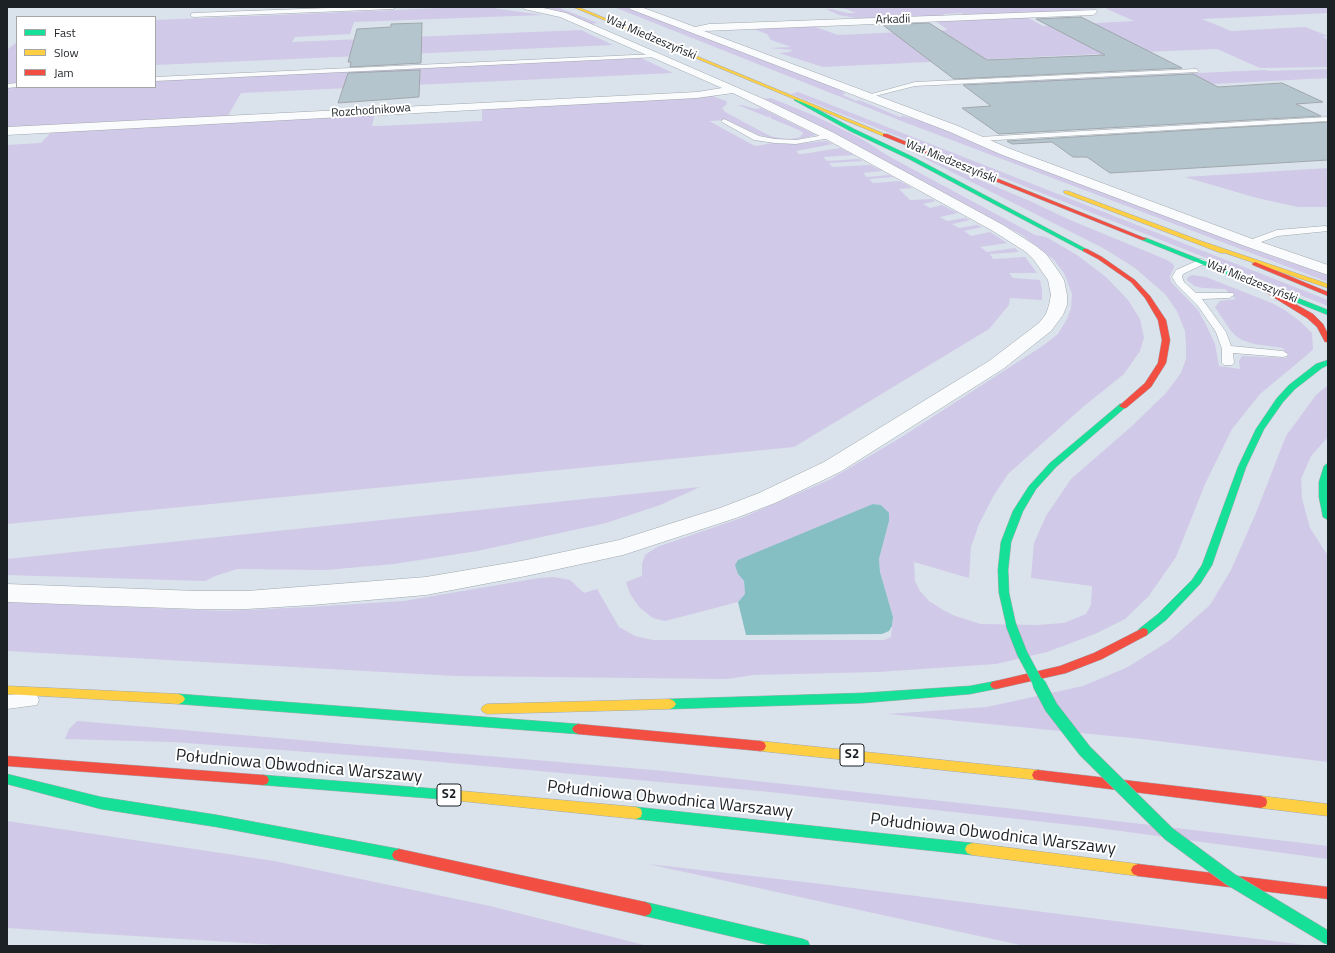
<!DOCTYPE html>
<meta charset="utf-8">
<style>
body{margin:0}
#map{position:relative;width:1335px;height:953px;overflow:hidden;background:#dae2eb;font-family:"Titillium Web",sans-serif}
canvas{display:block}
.frame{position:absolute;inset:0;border:8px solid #1c2126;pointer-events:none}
.legend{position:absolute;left:16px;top:16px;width:140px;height:72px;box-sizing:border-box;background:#fff;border:1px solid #a4a6a8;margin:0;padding:5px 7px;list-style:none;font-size:12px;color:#1c2126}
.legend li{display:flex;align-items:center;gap:8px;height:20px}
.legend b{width:20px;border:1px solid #a4a6a8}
</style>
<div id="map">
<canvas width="1335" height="953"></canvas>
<div class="frame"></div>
<ul class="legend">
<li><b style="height:5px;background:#16e098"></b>Fast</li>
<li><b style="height:5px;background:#ffcf43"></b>Slow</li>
<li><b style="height:5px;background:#f24e42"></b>Jam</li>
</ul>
</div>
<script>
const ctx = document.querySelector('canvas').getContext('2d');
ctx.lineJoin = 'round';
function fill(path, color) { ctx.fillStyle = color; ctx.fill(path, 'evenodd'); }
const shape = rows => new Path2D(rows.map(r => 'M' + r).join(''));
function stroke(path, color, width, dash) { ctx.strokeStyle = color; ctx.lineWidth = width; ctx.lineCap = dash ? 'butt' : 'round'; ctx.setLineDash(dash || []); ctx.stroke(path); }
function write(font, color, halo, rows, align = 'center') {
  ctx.font = font + ' "Titillium Web",sans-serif'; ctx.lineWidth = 4; ctx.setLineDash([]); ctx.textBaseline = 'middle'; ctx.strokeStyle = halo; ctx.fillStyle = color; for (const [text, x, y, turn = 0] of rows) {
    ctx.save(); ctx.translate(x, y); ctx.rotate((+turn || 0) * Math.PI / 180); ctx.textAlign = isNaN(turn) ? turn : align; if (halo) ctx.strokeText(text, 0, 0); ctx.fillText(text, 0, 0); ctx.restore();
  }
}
const green = shape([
 [468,7,486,7,542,15,354,22,350,34,295,37,292,42,581,30,613,45,155,65,155,20],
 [538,7,557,7,598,23,591,24,559,11],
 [614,7,626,7,844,90,841,91,845,93,843,95,856,101,859,100,900,117,903,116,932,124,1008,157,1274,257,1328,275,1328,282,904,122],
 [831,7,1328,7,1328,13,1202,19,1231,31,1305,27,1328,36,1322,37,1328,39,1328,67,1260,68,1217,49,1141,52,1106,59,1097,54,823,67,779,53,789,52,792,50,770,48,791,47,771,40,767,34,749,27,810,25,838,35,948,30,932,19,1023,15,1043,26,1134,21,1105,8,1052,12,964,15,962,13,944,14,943,16,867,20,839,15,826,9,832,9,847,13,856,13,846,9],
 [17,42,17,84,7,84,7,50],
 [641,58,673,73,241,93,226,119,7,130,7,87,155,87,155,80],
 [1328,69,1328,78,1020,94,1003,82,1264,70,1269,71],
 [798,92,1328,300,1328,306,791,94],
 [712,96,726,101,727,104,722,108,725,112,770,136,779,138,791,139,800,137,803,133,799,130,770,118,771,116,768,117,738,105,741,105,756,109,762,108,751,103,816,135,799,139,773,139,756,134,727,120,709,121,753,145,757,146,772,143,797,144,826,141,833,144,796,151,799,154,803,154,840,148,854,155,823,157,827,161,859,159,863,161,829,163,832,167,870,165,882,171,863,173,867,177,889,175,893,177,869,179,873,183,900,181,912,188,899,189,910,200,932,199,935,201,923,204,930,208,942,205,958,213,940,217,947,221,965,218,970,220,952,224,959,228,977,225,982,227,964,231,971,236,990,232,1007,243,980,247,987,252,1015,248,1019,252,990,254,993,259,1025,257,1037,273,1009,273,1013,278,1040,280,1042,290,1042,300,1010,298,1009,305,989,329,794,447,7,524,7,145,41,143,54,129,375,112,372,126,379,126,482,121,482,107],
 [771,98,815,116,860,138,890,157,1035,235,1046,237,1077,255,1106,277,1128,300,1140,319,1144,338,1140,351,1124,374,1084,406,1008,474,994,495,979,524,971,547,969,578,914,562,915,581,920,591,929,601,943,610,955,616,981,624,1037,625,1064,623,1086,614,1091,605,1092,586,1031,578,1034,543,1046,516,1071,479,1132,426,1166,393,1181,373,1186,359,1186,344,1185,331,1177,311,1165,294,1135,268,1103,248,910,151,1030,201,1070,220,1167,260,1173,264,1174,267,1170,276,1171,282,1198,310,1206,325,1215,344,1219,366,1240,369,1239,361,1242,356,1287,358,1283,348,1254,344,1242,340,1236,336,1231,331,1215,307,1220,301,1236,299,1225,289,1203,288,1194,286,1187,280,1188,277,1192,275,1206,277,1274,304,1286,311,1301,322,1312,333,1313,349,1307,355,1260,394,1232,429,1205,484,1176,557,1148,597,1125,619,1095,634,1047,652,996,664,878,672,753,675,727,679,455,676,7,651,7,602,222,611,309,607,404,601,539,578,554,577,570,580,584,593,597,589,619,627,635,636,653,640,884,640,891,637,893,617,880,572,879,559,889,521,889,514,881,505,873,504,738,574,744,581,745,594,738,602,665,621,653,618,640,608,630,594,626,582,642,576,642,564,645,555,657,547,744,517,831,479,900,438,1044,345,1058,334,1067,319,1071,308,1072,294,1064,273,1054,260,1022,235,814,123,762,99],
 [1328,168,1328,207,1298,207,1257,198,1185,177],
 [1328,385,1328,437,1311,456,1301,479,1302,499,1310,528,1328,556,1328,762,1142,739,888,714,987,707,1083,686,1128,667,1169,641,1210,605,1231,570,1256,513,1286,436,1316,395],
 [700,487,660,505,606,523,477,551,394,564,325,570,237,569,215,576,205,581,7,575,7,559],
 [77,721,664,771,1006,808,1328,846,1328,859,1091,827,760,791,418,760,172,742,65,739,69,729],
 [7,821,274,861,490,906,648,946,294,946,7,928],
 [648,864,813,883,1313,946,1025,946]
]);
const water = shape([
 [873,504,881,505,889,513,889,521,879,559,880,572,893,617,892,626,889,631,882,634,746,635,738,602,745,594,744,581,738,574,735,565,738,560]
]);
const building = shape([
 [1081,17,1182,68,954,79,883,25,929,23,987,60,1105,55,1036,19,1081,17],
 [422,23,421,63,350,67,351,62,348,62,357,29,391,27,391,24,422,23],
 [420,70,419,97,338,103,348,73,420,70],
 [1193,74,1218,87,1282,83,1323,102,1296,104,1321,116,999,134,962,108,991,106,963,85,1193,74],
 [1328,122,1328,160,1145,171,1110,173,1087,157,1073,157,1052,142,1012,144,1007,141,1328,122]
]);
const lane = shape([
 [355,7,396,7,393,9,193,17,190,15,193,13,355,7],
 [656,54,659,56,658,57,155,81,155,77,656,54],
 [1196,69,1199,71,1198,72,915,86,867,98,864,96,915,82,1196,69],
 [17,83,17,87,7,88,7,84,17,83],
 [1328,117,1328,121,979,141,975,139,979,137,1328,117],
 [724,119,759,136,775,139,796,140,830,134,834,136,830,138,796,144,775,143,754,140,722,122,721,121,724,119],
 [1325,226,1328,227,1328,231,1278,236,1250,246,1245,243,1247,241,1277,230,1325,226],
 [1201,259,1204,260,1206,262,1204,264,1183,274,1182,277,1184,282,1196,293,1233,293,1234,295,1229,298,1202,299,1226,332,1231,346,1283,351,1288,354,1287,356,1283,357,1233,353,1234,363,1232,365,1224,365,1222,363,1222,349,1216,332,1198,306,1177,285,1172,277,1176,270,1201,259],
 [31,693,37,695,39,700,37,705,7,709,7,695,31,693]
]);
const street = shape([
 [523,7,539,7,566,13,768,101,834,133,1003,225,1036,246,1046,254,1059,272,1064,280,1067,295,1067,305,1063,315,1051,331,1003,369,840,472,775,503,736,518,623,555,526,576,426,595,312,605,247,609,197,609,7,602,7,584,197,591,247,591,426,577,526,560,619,540,720,508,759,493,824,462,989,361,1039,323,1046,314,1049,305,1051,295,1048,280,1034,260,1026,252,993,231,826,139,733,93,697,98,7,135,7,127,697,92,722,88,560,17,524,9,523,7],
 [629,7,641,7,695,27,709,24,1096,10,1097,12,1093,15,704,31,958,126,1008,148,1255,240,1328,265,1328,275,1245,246,1000,154,950,132,630,9,629,7]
]);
const fast = shape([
 [796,98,854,129,913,157,1088,250,1083,251,909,159,850,131,794,100,796,98],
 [1142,238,1146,238,1328,310,1328,315,1142,240,1142,238],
 [1328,360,1328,365,1322,368,1295,389,1283,402,1264,429,1246,467,1212,565,1200,584,1166,620,1147,635,1143,636,1139,635,1138,632,1139,629,1158,614,1192,580,1202,565,1238,467,1256,429,1277,398,1289,385,1316,364,1328,360],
 [1120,404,1123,404,1127,406,1056,467,1036,489,1023,511,1011,542,1008,570,1009,593,1016,625,1015,628,1011,629,1007,628,999,593,998,570,1001,542,1013,511,1029,486,1050,463,1120,404],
 [1328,463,1328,520,1323,517,1319,497,1319,482,1324,466,1328,463],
 [996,681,1000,682,1002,685,1000,688,970,694,863,703,670,709,666,707,664,704,666,701,670,699,863,693,970,686,996,681],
 [179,694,578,724,582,726,584,729,582,732,578,734,179,704,175,702,173,699,175,696,179,694],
 [7,774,101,797,217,815,399,849,404,851,406,855,404,859,399,861,217,827,101,809,7,784,7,774],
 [263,775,451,790,456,791,457,795,456,799,451,800,263,785,259,784,257,780,259,776,263,775],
 [636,807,972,843,977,845,979,849,977,853,972,855,636,819,631,817,630,813,631,809,636,807],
 [645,902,803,939,808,941,810,946,773,946,645,916,640,914,638,909,640,904,645,902]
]);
const slow = shape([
 [573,7,578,7,887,135,883,136,573,7],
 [1064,191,1068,191,1201,241,1328,284,1328,288,1225,253,1221,253,1064,193,1064,191],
 [7,686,179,694,183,696,185,699,183,702,179,704,7,694,7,686],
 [670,699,674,701,676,704,674,707,670,709,487,714,483,712,481,709,483,706,487,704,670,699],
 [760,741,1038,770,1042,771,1044,775,1042,779,1038,780,760,751,756,750,754,746,756,742,760,741],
 [451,790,636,807,641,809,642,813,641,817,636,819,451,800,446,799,445,795,446,791,451,790],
 [1261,796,1328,804,1328,816,1261,808,1256,806,1255,802,1256,798,1261,796],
 [972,843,1138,864,1143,866,1145,870,1143,874,1138,876,972,855,967,853,965,849,967,845,972,843]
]);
const jam = shape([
 [883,134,887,134,1147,239,1142,240,883,136,883,134],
 [1083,249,1087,249,1102,257,1135,280,1150,296,1166,320,1170,340,1166,363,1151,387,1126,408,1123,408,1119,406,1145,383,1158,363,1162,340,1158,320,1145,298,1131,282,1098,259,1083,251,1083,249],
 [1255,262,1328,292,1328,296,1253,265,1252,264,1255,262],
 [1251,279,1313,314,1323,324,1328,334,1328,342,1325,342,1317,327,1307,318,1249,282,1248,281,1251,279],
 [1143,628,1147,629,1148,632,1147,635,1102,659,1066,673,996,689,992,688,990,685,992,682,996,681,1060,666,1094,653,1143,628],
 [578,724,760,741,764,742,766,746,764,750,760,751,578,734,574,732,572,729,574,726,578,724],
 [7,756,263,775,267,776,269,780,267,784,263,785,7,766,7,756],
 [1038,770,1261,796,1266,798,1267,802,1266,806,1261,808,1038,780,1034,779,1032,775,1034,771,1038,770],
 [399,849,645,902,650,904,652,909,650,914,645,916,399,861,394,859,392,855,394,851,399,849],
 [1138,864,1328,887,1328,899,1138,876,1133,874,1131,870,1133,866,1138,864]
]);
const fastBridgeFar1 = shape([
 [1011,625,1022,653,1039,685]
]);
const fastBridge = shape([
 [1039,684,1051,707,1085,751,1169,834,1230,879,1328,938]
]);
const farStreetnames = [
 ["Arkadii",893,20,-2],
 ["Wał Miedzeszyński",651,38,23],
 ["Rozchodnikowa",371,111,-4],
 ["Wał Miedzeszyński",951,162,22],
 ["Wał Miedzeszyński",1252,282,22]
];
const shields = [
 [852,755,24],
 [449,795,24]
];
const shieldNames = [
 ["S2",852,755],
 ["S2",449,795]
];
const nearStreetnames = [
 ["Południowa Obwodnica Warszawy",299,767,5],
 ["Południowa Obwodnica Warszawy",670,800,6],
 ["Południowa Obwodnica Warszawy",993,835,7]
];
fill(green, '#d0c9e8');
fill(water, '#85bfc4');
fill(building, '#b5c5ce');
stroke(building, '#a0a7ac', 1);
stroke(lane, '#a1a8ae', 1);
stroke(street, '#a1a8ae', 1);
stroke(fast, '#a1a8ae', 1);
stroke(slow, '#a1a8ae', 1);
stroke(jam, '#a1a8ae', 1);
fill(lane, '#f9fbfc');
fill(street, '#f9fbfc');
fill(fast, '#16e098');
fill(slow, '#ffcf43');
fill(jam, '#f24e42');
stroke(fastBridgeFar1, '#a1a8ae', 11, []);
stroke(fastBridge, '#a1a8ae', 14, []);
stroke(fastBridgeFar1, '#16e098', 10);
stroke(fastBridge, '#16e098', 13);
write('12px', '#1c2126', '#fff', farStreetnames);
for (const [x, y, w] of shields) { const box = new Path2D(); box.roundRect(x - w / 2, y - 11, w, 22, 3); ctx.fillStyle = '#fff'; ctx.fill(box); stroke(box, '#1c2126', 1); }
write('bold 13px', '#1c2126', null, shieldNames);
write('17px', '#1c2126', '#fff', nearStreetnames);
</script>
